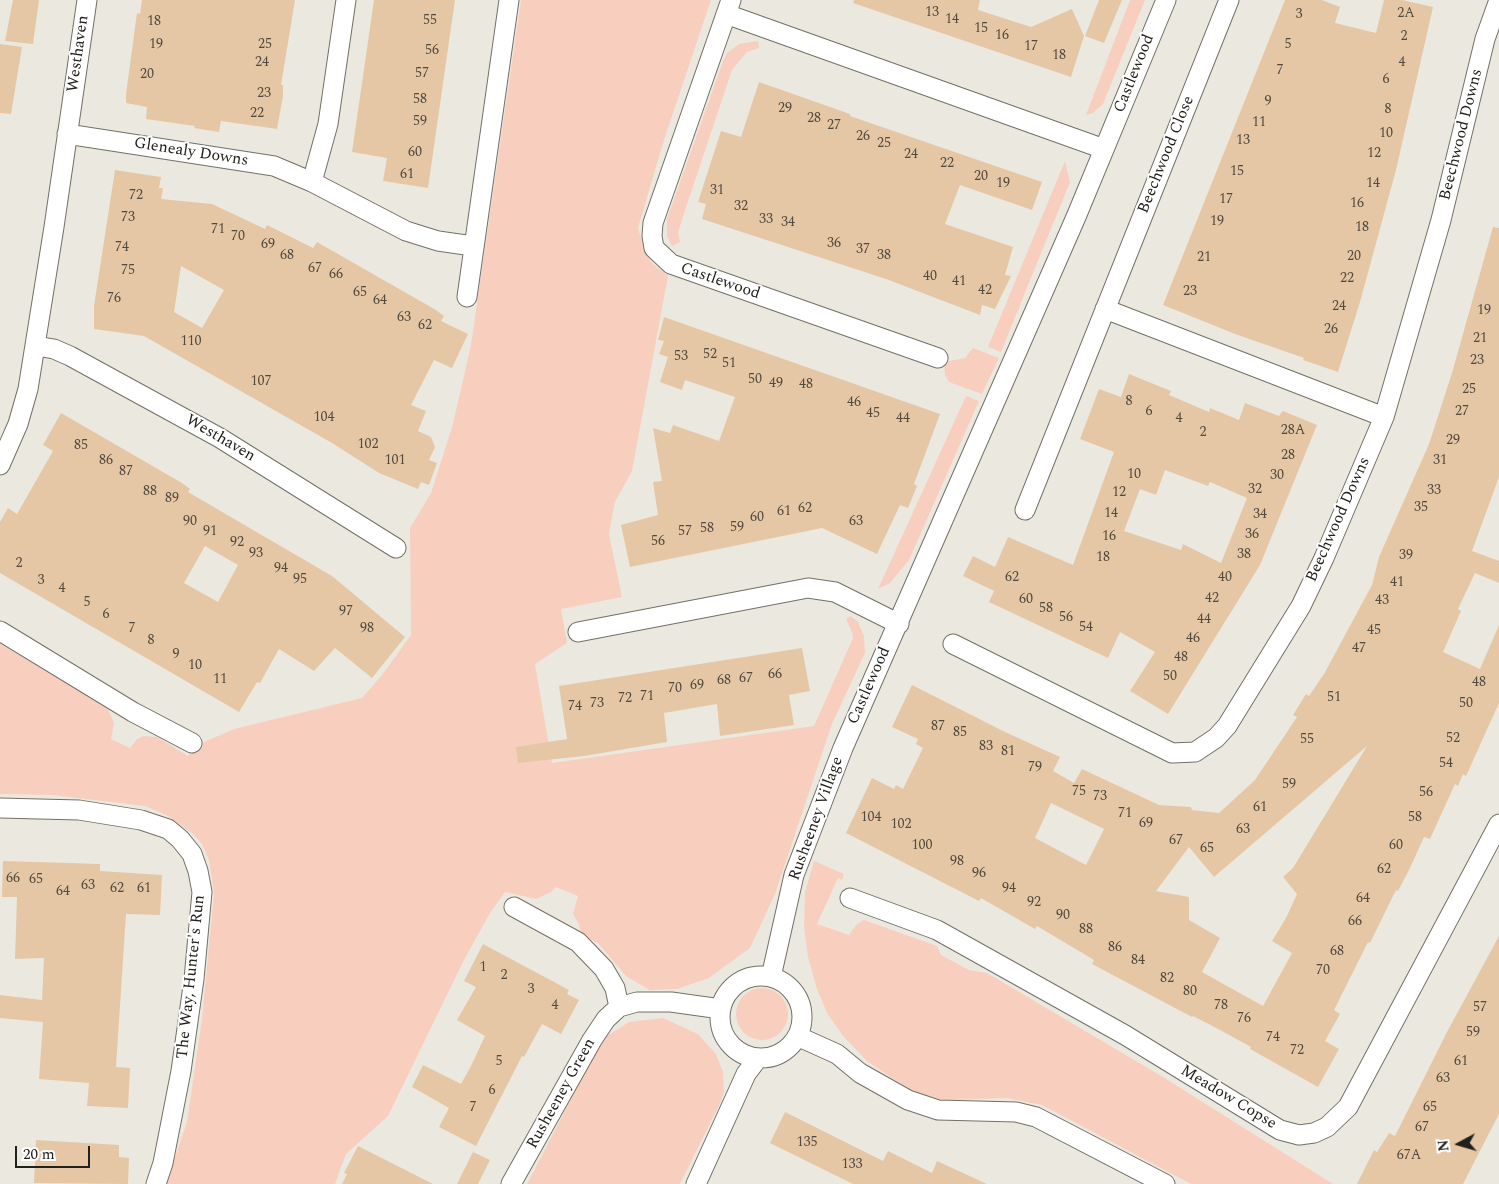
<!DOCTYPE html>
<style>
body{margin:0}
#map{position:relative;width:1499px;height:1184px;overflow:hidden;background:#ebe9df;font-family:Spectral,serif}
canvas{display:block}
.north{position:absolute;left:1434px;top:1119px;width:50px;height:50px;-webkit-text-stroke:4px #fff;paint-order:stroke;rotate:264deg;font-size:14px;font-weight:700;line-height:20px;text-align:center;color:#21201c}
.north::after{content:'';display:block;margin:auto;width:18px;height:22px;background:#21201c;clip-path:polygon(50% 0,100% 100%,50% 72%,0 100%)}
.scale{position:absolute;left:15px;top:1146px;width:75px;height:22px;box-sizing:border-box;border:2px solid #21201c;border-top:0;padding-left:6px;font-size:15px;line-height:18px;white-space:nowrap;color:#21201c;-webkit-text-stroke:4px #fff;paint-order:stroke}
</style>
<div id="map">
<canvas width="1499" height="1184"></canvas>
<div class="north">N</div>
<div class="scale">20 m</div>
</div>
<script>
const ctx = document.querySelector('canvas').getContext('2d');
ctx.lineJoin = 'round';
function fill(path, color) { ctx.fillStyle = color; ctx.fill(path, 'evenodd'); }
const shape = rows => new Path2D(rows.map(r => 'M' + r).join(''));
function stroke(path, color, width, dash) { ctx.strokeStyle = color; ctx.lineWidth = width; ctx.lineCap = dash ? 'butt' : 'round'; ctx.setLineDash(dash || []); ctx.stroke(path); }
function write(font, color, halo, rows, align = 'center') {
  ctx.font = font + ' Spectral,serif'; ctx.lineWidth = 4; ctx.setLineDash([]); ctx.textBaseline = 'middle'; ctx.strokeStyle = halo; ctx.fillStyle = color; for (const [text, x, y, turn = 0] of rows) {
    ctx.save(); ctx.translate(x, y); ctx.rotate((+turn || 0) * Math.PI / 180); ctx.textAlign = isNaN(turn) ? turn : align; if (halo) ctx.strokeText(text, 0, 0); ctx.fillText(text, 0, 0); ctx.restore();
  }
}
const green = shape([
 [521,0,711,0,664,140,638,228,645,252,653,264,668,276,632,471,615,502,612,517,609,534,622,597,561,609,567,643,535,664,552,763,814,726,853,638,852,632,846,619,851,616,858,622,864,636,865,653,832,724,775,894,750,948,709,978,677,989,650,990,627,977,598,943,581,935,579,924,573,914,578,896,556,887,551,892,536,899,505,892,490,913,464,960,388,1116,346,1154,335,1184,166,1184,187,1122,202,1019,214,893,209,860,202,844,192,833,166,815,145,806,52,795,0,794,0,644,107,707,114,723,111,739,130,748,137,739,143,736,157,737,188,756,195,746,234,729,362,698,382,675,411,635,410,528,431,493,453,424,471,345],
 [1130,0,1145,0,1103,104,1093,113,1086,115],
 [758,41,759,48,747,52,732,70,685,210,678,233,680,242,672,246,667,236,667,219,723,61,727,53,739,44],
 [1065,161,1070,182,1001,352,988,347],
 [973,348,999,358,982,394,949,382,945,375,944,362,965,358],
 [966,396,979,401,909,560,890,583,878,589],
 [814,861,844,874,842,880,838,878,817,924,849,935,857,924,864,920,937,946,941,955,969,970,987,973,1163,1077,1333,1184,1191,1184,1042,1105,1006,1098,947,1100,931,1098,912,1090,892,1078,867,1061,843,1036,827,1013,817,989,808,957,804,927,805,892],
 '736 1014a26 26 0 1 1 52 0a26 26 0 1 1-52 0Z',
 [663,1018,698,1034,716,1054,723,1072,724,1091,721,1101,680,1184,527,1184,594,1055,607,1036,629,1022]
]);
const building = shape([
 [13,0,39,0,33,44,5,41],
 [142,0,295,0,281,85,283,85,283,96,277,129,221,121,219,132,194,128,195,126,146,119,147,107,126,103,126,94,137,13,140,14],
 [374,0,455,0,428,188,383,181,387,158,352,152],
 [854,0,980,0,978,10,1031,27,1072,9,1084,36,1071,77,853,3],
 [1099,0,1122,0,1104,43,1085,36],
 [1285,0,1322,0,1340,7,1335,23,1376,33,1384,0,1402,0,1433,7,1396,170,1360,302,1338,372,1303,360,1304,358,1235,334,1163,305],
 [0,44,22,47,11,114,0,113],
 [759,82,850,114,850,116,1042,182,1032,210,960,185,945,224,1013,247,1005,275,1011,276,995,309,982,305,980,315,886,279,702,219,706,204,698,202,721,131,741,137],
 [115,170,161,177,159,188,163,188,161,199,212,204,265,229,267,225,313,248,317,242,436,310,444,316,441,321,468,334,452,368,434,360,411,405,426,411,418,431,431,437,435,447,429,460,437,463,429,485,421,482,418,489,379,473,332,443,144,336,94,329,94,306],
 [181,266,224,290,202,328,174,312],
 [1493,227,1499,228,1499,477,1472,551,1499,561,1499,583,1475,573,1458,609,1461,611,1443,652,1480,669,1499,625,1499,703,1466,776,1463,774,1458,786,1455,784,1430,839,1424,837,1410,868,1398,891,1396,890,1370,943,1368,942,1334,1010,1340,1014,1325,1041,1339,1049,1318,1087,1250,1049,1251,1047,1222,1031,1193,1016,1192,1017,1092,964,1094,960,1037,926,1035,929,981,898,979,901,846,833,872,778,894,789,896,785,903,789,923,748,916,744,918,739,892,727,912,685,1005,732,1060,757,1053,771,1074,783,1082,769,1159,805,1191,807,1192,810,1219,813,1255,780,1297,717,1293,715,1306,694,1309,696,1324,674,1372,585,1379,557,1429,444,1452,373],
 [1367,746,1293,868,1283,877,1297,894,1286,918,1272,941,1292,953,1263,1006,1202,972,1220,938,1189,920,1189,897,1156,891,1189,847,1214,877],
 [1051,803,1104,829,1086,865,1035,838],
 [664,317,940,414,914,484,917,486,908,508,900,505,877,554,822,528,630,567,621,525,658,515,653,482,662,481,653,428,670,433,673,425,719,441,735,397,685,380,682,390,660,382,668,357,659,354,664,341,658,340],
 [1129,374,1171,391,1169,395,1209,412,1210,408,1239,420,1245,403,1279,416,1283,411,1317,425,1260,565,1168,714,1130,691,1155,652,1120,632,1108,658,989,602,994,591,963,576,973,556,995,567,1008,537,1073,565,1114,452,1080,439,1099,389,1121,397],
 [1165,470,1208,486,1210,482,1247,498,1221,563,1183,544,1181,550,1124,531,1140,489,1156,495],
 [61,413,182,483,190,489,188,492,332,576,405,637,372,678,335,648,314,671,279,649,260,683,257,682,239,712,0,573,0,522,8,508,17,514,53,451,43,445],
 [205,546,238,565,218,602,184,583],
 [802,648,810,691,789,695,794,725,720,736,717,704,664,713,667,742,584,756,518,763,516,747,567,739,559,686],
 [3,861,100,864,100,871,162,875,160,915,126,914,116,1067,130,1068,128,1108,87,1106,89,1083,39,1079,43,1022,0,1018,0,995,42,1000,44,958,15,959,17,897,2,897],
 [1499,936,1499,1114,1463,1184,1357,1184,1374,1150,1377,1152,1389,1133,1395,1136,1447,1032],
 [483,944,569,990,567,994,579,1000,561,1034,542,1024,524,1057,522,1056,476,1146,439,1127,449,1108,412,1087,423,1065,461,1084,472,1064,485,1036,457,1020,476,987,464,981],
 [785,1112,883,1161,888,1151,932,1173,937,1161,987,1184,853,1184,770,1143],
 [36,1140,119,1145,119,1157,129,1158,128,1184,34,1183],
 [358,1146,433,1184,342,1184,347,1174,344,1173],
 [473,1152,490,1160,478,1184,457,1184]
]);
const street = shape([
 [731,0,653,223,652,236,654,248,671,264,938,358],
 [726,14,1104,149],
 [67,134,274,166,312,182,406,231,438,241,473,246],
 [312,182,328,124,346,0],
 [467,297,509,0],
 [1105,309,1384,417],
 [36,346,54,349,70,356,220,438,396,548],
 [0,465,18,424,28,389,54,227,87,0],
 [1025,510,1229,0],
 [0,631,133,712,192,743],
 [578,632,808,588,835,592,899,624],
 [953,644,1172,753,1195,752,1216,738,1227,726,1301,606,1324,558,1384,417,1441,220,1485,39,1499,0],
 [0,808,79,810,141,820,168,829,180,839,192,854,198,871,202,892,194,979,181,1071,163,1163,156,1184],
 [850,898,937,930,1125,1035,1280,1130,1299,1135,1314,1133,1327,1127,1348,1107,1499,824],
 [514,907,578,942,604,969,615,988,619,1007],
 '720 1017a41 41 0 1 1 82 0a41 41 0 1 1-82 0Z',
 [771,977,794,875,843,748,1076,217,1166,0],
 [797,1036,837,1054,860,1073,908,1100,938,1110,1016,1112,1036,1117,1165,1184],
 [511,1184,592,1040,606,1019,619,1007,637,1002,671,1002,721,1009],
 [696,1184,746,1074,758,1058]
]);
const numberNames = [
 ["13",932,13],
 ["2A",1406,14],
 ["3",1299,15],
 ["14",952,20],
 ["55",430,21],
 ["18",154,22],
 ["15",981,29],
 ["16",1002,36],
 ["2",1404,37],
 ["19",156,45],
 ["25",265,45],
 ["5",1288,45],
 ["17",1031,47],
 ["56",432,51],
 ["18",1059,56],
 ["24",262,63],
 ["4",1402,63],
 ["7",1280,71],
 ["57",422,74],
 ["20",147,75],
 ["6",1386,80],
 ["23",264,94],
 ["58",420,100],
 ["9",1268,102],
 ["29",785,109],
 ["8",1388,110],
 ["22",257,114],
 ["28",814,119],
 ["59",420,122],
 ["11",1259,123],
 ["27",834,126],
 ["10",1386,134],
 ["26",863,137],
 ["13",1243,141],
 ["25",884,144],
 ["60",415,153],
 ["12",1374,154],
 ["24",911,155],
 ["22",947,164],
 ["15",1237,172],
 ["61",407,175],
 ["20",981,177],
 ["19",1003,184],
 ["14",1373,184],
 ["31",717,191],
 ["72",136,196],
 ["17",1226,200],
 ["16",1357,204],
 ["32",741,207],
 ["73",128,218],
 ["33",766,220],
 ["19",1217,222],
 ["34",788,223],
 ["18",1362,228],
 ["71",218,230],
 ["70",238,237],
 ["36",834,244],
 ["69",268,245],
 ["74",122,248],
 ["37",863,250],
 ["68",287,256],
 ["38",884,256],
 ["20",1354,257],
 ["21",1204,258],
 ["67",315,269],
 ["75",128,271],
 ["66",336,275],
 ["40",930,277],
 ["22",1347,279],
 ["41",959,282],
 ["42",985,291],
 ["23",1190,292],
 ["65",360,293],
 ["76",114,299],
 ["64",380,301],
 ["24",1339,307],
 ["19",1484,311],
 ["63",404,318],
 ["62",425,326],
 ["26",1331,330],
 ["21",1480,339],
 ["110",191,342],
 ["52",710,355],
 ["53",681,357],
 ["23",1477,361],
 ["51",729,364],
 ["50",755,380],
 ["107",261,382],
 ["49",776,384],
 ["48",806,385],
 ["25",1469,390],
 ["8",1129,402],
 ["46",854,403],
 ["6",1149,412],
 ["27",1462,412],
 ["45",873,414],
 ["104",324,418],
 ["44",903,419],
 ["4",1179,419],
 ["28A",1293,431],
 ["2",1203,433],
 ["29",1453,441],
 ["102",368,445],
 ["85",81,446],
 ["28",1288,456],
 ["86",106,461],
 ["101",395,461],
 ["31",1440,461],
 ["87",126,472],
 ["10",1134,475],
 ["30",1277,476],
 ["32",1255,490],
 ["33",1434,491],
 ["88",150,492],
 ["12",1119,493],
 ["89",172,499],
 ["35",1421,508],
 ["62",805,509],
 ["61",784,512],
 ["14",1111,514],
 ["34",1260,515],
 ["60",757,518],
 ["90",190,522],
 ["63",856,522],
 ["59",737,528],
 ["58",707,529],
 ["91",210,532],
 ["57",685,532],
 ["36",1252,535],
 ["16",1109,537],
 ["56",658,542],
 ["92",237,543],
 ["93",256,554],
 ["38",1244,555],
 ["39",1406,556],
 ["18",1103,558],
 ["2",19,564],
 ["94",281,569],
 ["62",1012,578],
 ["40",1225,578],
 ["95",300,580],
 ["3",41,581],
 ["41",1397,583],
 ["4",62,589],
 ["42",1212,599],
 ["60",1026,600],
 ["43",1382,601],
 ["5",87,603],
 ["58",1046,609],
 ["97",346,612],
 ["6",106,615],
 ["56",1066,618],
 ["44",1204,620],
 ["54",1086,628],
 ["7",132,629],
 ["98",367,629],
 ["45",1374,631],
 ["46",1193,639],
 ["8",151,641],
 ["47",1359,649],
 ["9",176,655],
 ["48",1181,658],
 ["10",195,666],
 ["66",775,675],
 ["50",1170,677],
 ["67",746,679],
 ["11",220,680],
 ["68",724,681],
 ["48",1479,683],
 ["69",697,686],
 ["70",675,689],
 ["71",647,697],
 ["51",1334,698],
 ["72",625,699],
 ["73",597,704],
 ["50",1466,704],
 ["74",575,707],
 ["87",938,727],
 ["85",960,733],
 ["52",1453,739],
 ["55",1307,740],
 ["83",986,747],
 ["81",1008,752],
 ["54",1446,764],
 ["79",1035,768],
 ["59",1289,785],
 ["75",1079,792],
 ["56",1426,793],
 ["73",1100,797],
 ["61",1260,808],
 ["71",1125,814],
 ["104",871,818],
 ["58",1415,818],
 ["69",1146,824],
 ["102",901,825],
 ["63",1243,830],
 ["67",1176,841],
 ["100",922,846],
 ["60",1396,846],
 ["65",1207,849],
 ["98",957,862],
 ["62",1384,870],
 ["96",979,874],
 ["66",13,879],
 ["65",36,880],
 ["63",88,886],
 ["62",117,889],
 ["61",144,889],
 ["94",1009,889],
 ["64",63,892],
 ["64",1363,899],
 ["92",1034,903],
 ["90",1063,916],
 ["66",1355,922],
 ["88",1086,930],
 ["86",1115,948],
 ["68",1337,952],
 ["84",1138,961],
 ["1",483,968],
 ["70",1323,971],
 ["2",504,976],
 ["82",1167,979],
 ["3",531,990],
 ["80",1190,992],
 ["4",555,1006],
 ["78",1221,1006],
 ["57",1480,1008],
 ["76",1244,1019],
 ["59",1473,1033],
 ["74",1273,1038],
 ["72",1297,1051],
 ["5",499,1062],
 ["61",1461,1062],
 ["63",1443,1079],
 ["6",492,1091],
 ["7",473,1108],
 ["65",1430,1108],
 ["67",1422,1128],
 ["135",807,1143],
 ["67A",1409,1156],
 ["133",852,1165]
];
const streetNames = [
 ["Westhaven",79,54,-82],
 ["Castlewood",1135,74,-68],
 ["Beechwood Downs",1462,135,-76],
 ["Glenealy Downs",191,153,9],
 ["Beechwood Close",1167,155,-68],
 ["Castlewood",720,282,19],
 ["Westhaven",220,439,30],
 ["Beechwood Downs",1339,520,-66],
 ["Castlewood",870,686,-66],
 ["Rusheeney Village",817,819,-70],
 ["The Way, Hunter's Run",192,977,-84],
 ["Rusheeney Green",562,1094,-61],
 ["Meadow Copse",1228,1098,31]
];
fill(green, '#f8cfbe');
fill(building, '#e5c7a6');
stroke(street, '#737067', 21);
stroke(street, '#fff', 19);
write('14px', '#524a3e', null, numberNames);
write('16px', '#21201c', '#fff', streetNames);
</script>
